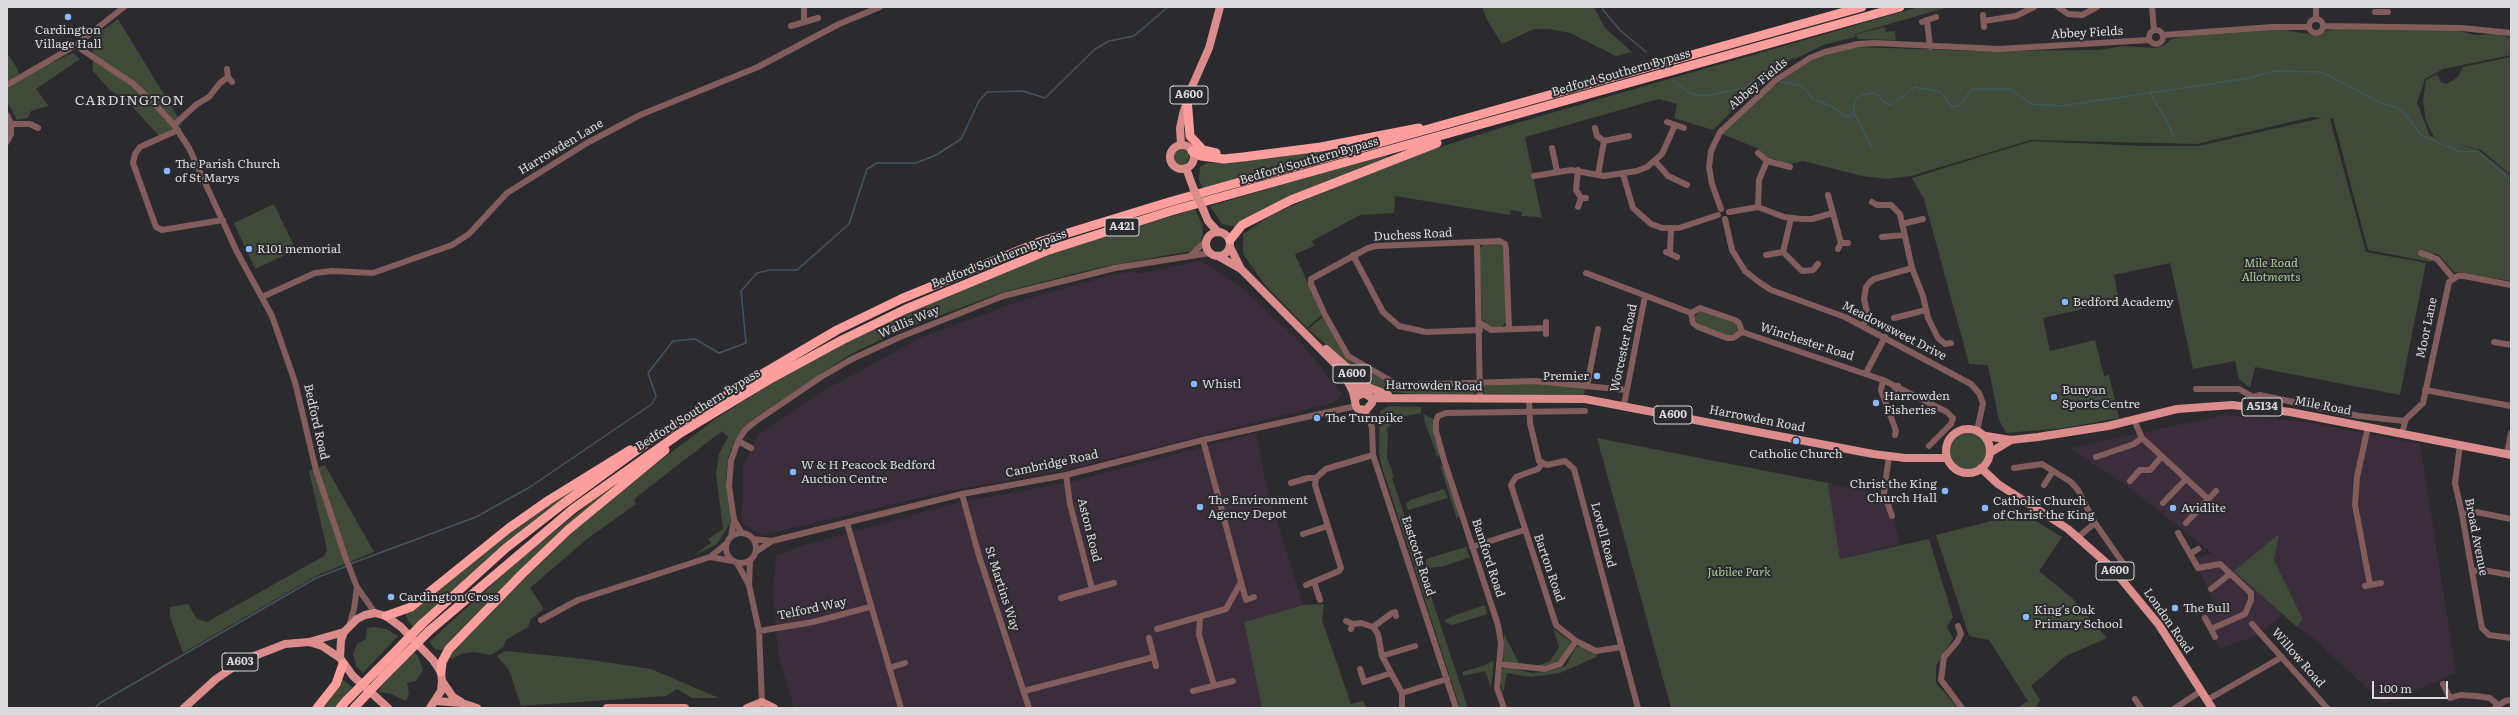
<!DOCTYPE html>
<style>
body{margin:0}
#map{position:relative;width:2518px;height:715px;overflow:hidden;background:#2b2b2f;font-family:Literata,serif}
canvas{display:block}
.frame{position:absolute;inset:0;border:8px solid #dbdbde;pointer-events:none}
.scale{position:absolute;left:2372px;top:681px;width:76px;height:18px;box-sizing:border-box;border:2px solid #dbdbde;border-top:0;padding-left:5px;font-size:12px;line-height:14px;white-space:nowrap;color:#dbdbde;-webkit-text-stroke:3px #2b2b2f;paint-order:stroke}
</style>
<div id="map">
<canvas width="2518" height="715"></canvas>
<div class="frame"></div>
<div class="scale">100 m</div>
</div>
<script>
const ctx = document.querySelector('canvas').getContext('2d');
ctx.lineJoin = 'round';
function fill(path, color) { ctx.fillStyle = color; ctx.fill(path, 'evenodd'); }
const shape = rows => new Path2D(rows.map(r => 'M' + r).join(''));
function stroke(path, color, width, dash) { ctx.strokeStyle = color; ctx.lineWidth = width; ctx.lineCap = dash ? 'butt' : 'round'; ctx.setLineDash(dash || []); ctx.stroke(path); }
function write(font, color, halo, rows, align = 'center') {
  ctx.font = font + ' Literata,serif'; ctx.lineWidth = 4; ctx.setLineDash([]); ctx.textBaseline = 'middle'; ctx.strokeStyle = halo; ctx.fillStyle = color; for (const [text, x, y, turn = 0] of rows) {
    ctx.save(); ctx.translate(x, y); ctx.rotate((+turn || 0) * Math.PI / 180); ctx.textAlign = isNaN(turn) ? turn : align; if (halo) ctx.strokeText(text, 0, 0); ctx.fillText(text, 0, 0); ctx.restore();
  }
}
const industrial = shape([
 [1201,261,1244,289,1303,345,1342,394,1333,403,1061,471,953,490,763,535,742,524,743,466,759,434,823,391,920,338,1017,302,1116,274,1134,271,1139,274],
 [2226,415,2304,422,2420,444,2456,673,2384,704,2313,638,2297,627,2303,619,2274,560,2278,535,2251,585,2282,615,2258,635,2219,649,2198,606,2213,601,2194,559,2212,553,2123,483,2069,448],
 [1256,433,1267,489,1303,605,1244,622,1262,708,794,708,778,653,773,592,776,556,805,545,957,503,1075,481],
 [1828,483,1888,496,1900,544,1840,559]
]);
const green = shape([
 [1482,7,1594,7,1605,28,1632,52,1616,56,1570,33,1549,29,1534,29,1502,44,1487,20],
 [1919,7,1948,7,1855,34,1855,37,1823,45,1795,59,1793,58,1781,65,1781,68,1739,104,1713,130,1674,118,1677,104,1659,99,1525,137,1542,219,1540,217,1521,216,1522,212,1511,210,1510,215,1395,196,1394,213,1360,215,1312,241,1314,246,1295,254,1322,315,1307,328,1265,285,1243,254,1243,234,1273,214,1391,163,1506,126],
 [118,19,182,124,159,136,131,105,109,89,93,71,92,38],
 [1885,27,1886,32,1895,31,1896,40,1857,39,1856,34],
 [2275,28,2313,35,2336,28,2455,30,2474,35,2499,34,2511,38,2511,55,2443,69,2425,79,2417,103,2430,136,2434,137,2426,121,2423,101,2426,80,2437,74,2441,82,2447,84,2458,77,2463,67,2511,57,2511,175,2481,150,2454,143,2478,150,2511,176,2511,281,2454,272,2439,255,2434,253,2431,262,2368,250,2333,118,2330,119,2366,252,2426,263,2400,395,2255,367,2250,388,2239,379,2235,361,2193,369,2170,263,2114,275,2119,301,2043,318,2050,351,2095,340,2104,376,2109,375,2119,418,2064,428,2006,433,1999,420,1988,365,1969,364,1924,199,1912,178,2032,141,2142,146,2198,146,2322,118,2312,117,2197,144,2031,140,1911,176,1887,179,1862,176,1803,161,1785,165,1775,159,1768,159,1757,148,1722,134,1763,94,1802,66,1827,53,1858,47,1972,51,2099,50,2123,46,2155,48,2163,46,2172,39,2184,36],
 [7,53,17,68,21,80,40,68,73,53,80,59,36,89,49,106,31,111,28,118,17,120,7,102],
 [1375,139,1376,141,1203,189,1199,180,1200,167,1207,163,1229,163,1279,157],
 '1173 157a8 8 0 1 1 16 0a8 8 0 1 1-16 0Z',
 [1387,154,1388,157,1285,198,1236,227,1222,224,1210,206],
 [274,204,296,250,255,269,234,223],
 [1195,209,1202,224,1203,234,1200,244,1190,251,1097,268,1003,292,901,330,851,354,754,418,735,439,728,458,726,479,731,513,730,524,717,544,693,556,711,543,708,539,723,529,716,473,719,454,728,437,722,431,634,499,636,504,587,539,530,588,544,609,531,619,528,627,506,640,503,647,491,655,474,652,461,654,452,659,449,657,453,649,525,576,604,503,714,420,775,381,844,342,908,310,1047,254],
 [1499,243,1504,250,1507,321,1500,328,1492,328,1482,319,1479,249,1484,244],
 [1701,310,1736,324,1738,332,1728,336,1699,325,1694,317],
 [1323,317,1343,354,1352,363,1393,385,1403,388,1470,385,1475,386,1477,390,1471,396,1437,397,1386,391,1374,386,1308,329],
 [1494,384,1556,384,1585,389,1584,396,1484,394,1484,386],
 [1389,406,1421,407,1421,413,1396,418,1386,430,1388,432,1387,458,1394,477,1390,478,1392,478,1468,708,1460,708,1381,464,1379,452,1380,411],
 [1424,414,1433,419,1434,437,1440,453,1438,458,1425,423],
 '1949 451a19 19 0 1 1 38 0a19 19 0 1 1-38 0Z',
 [1597,438,1828,483,1840,559,1929,539,1953,617,1947,627,1953,638,1936,666,1936,683,1958,708,1671,708],
 [325,465,374,552,316,576,183,653,170,617,170,607,188,604,197,619,207,622,324,556,327,550,309,471],
 [1440,465,1445,469,1460,513,1457,519],
 [630,471,632,473,510,580,443,650,436,650,429,642,519,560],
 [587,479,590,481,414,627,408,621,405,612,485,550],
 [1444,489,1448,498,1408,510,1406,504,1410,500],
 [2023,513,2062,537,2039,571,2072,598,2107,638,2066,656,2031,686,2040,700,2036,708,2017,708,2028,701,1989,640,1969,636,1936,535],
 [2279,534,2274,560,2303,619,2297,627,2234,571],
 [1466,547,1470,557,1444,566,1429,568,1426,565,1426,559,1429,558],
 [1324,604,1322,620,1351,704,1363,701,1367,708,1262,708,1244,622,1303,605],
 [1485,605,1487,614,1453,625,1446,623,1445,620,1450,617],
 [375,627,386,629,398,636,363,673,356,666,353,654,357,644,366,639,367,628],
 [1553,629,1570,641,1571,644,1562,660,1542,668,1505,662,1503,659,1504,634,1519,663,1537,666,1550,661,1559,647],
 [1576,647,1582,647,1597,654,1596,657,1560,673,1531,677,1507,673,1503,694,1500,680,1502,669,1509,667,1532,673,1546,672,1566,666],
 [505,651,585,659,651,669,719,698,692,698,677,689,666,696,521,706,509,670,497,656],
 [414,652,418,656,423,670,416,681,407,683,409,694,406,701,391,694,378,692,382,684],
 [1494,660,1491,688,1485,671,1463,676,1462,672,1485,665],
 [340,680,344,680,353,688,336,708,320,708]
]);
const stream = shape([
 [1603,7,1603,10,1620,30,1646,52],
 [1673,81,1692,94,1704,96,1745,88,1757,77,1772,80],
 [1777,81,1803,86,1812,98,1835,108,1844,116,1850,116,1853,113,1855,100,1861,95,1871,93,1878,95,1885,103,1891,105,1915,87,1941,92,1952,107,1959,106,1972,89,2010,89,2032,104,2061,106,2250,78,2274,71,2322,72,2381,103,2401,109,2421,135,2460,152,2478,151,2511,181],
 [2150,93,2169,125,2173,137],
 [1854,113,1872,149],
 [350,564,476,517,530,487,652,404,656,396,648,373,673,341,695,339,719,353,746,343,741,291,757,273,770,270,797,270,849,224,867,169,877,163,916,163,936,155,961,139,979,101,987,92,1023,91,1045,98,1095,49,1109,41,1134,36,1168,7],
 [95,708,100,703,316,578,347,566]
]);
const minor = shape([
 [804,7,804,22],
 [2058,7,2068,14,2082,15,2097,7],
 [2152,7,2154,30],
 [2375,12,2388,12],
 [1983,15,1984,27],
 [2316,18,2316,7],
 '2309 26a7 7 0 1 1 14 0a7 7 0 1 1-14 0Z',
 [1927,20,1930,47],
 [1984,21,2016,16,2034,7],
 [1922,22,1936,17],
 [791,26,818,18],
 [2324,26,2462,28,2511,33],
 '2149 37a7 7 0 1 1 14 0a7 7 0 1 1-14 0Z',
 [2163,35,2272,27,2308,27],
 [77,44,81,49,132,83,152,101,174,125,189,148,237,252,272,316,295,382,316,470,346,559,357,587,375,613],
 [227,69,228,77],
 [7,85,76,45,124,7],
 [7,115,11,124,11,134,7,142],
 [1667,122,1684,128],
 [11,124,30,124,38,128],
 [174,125,197,104,209,97,220,83,228,77,232,82],
 [1595,128,1597,136,1604,141],
 [178,130,140,147,135,154,133,163,156,227,162,230,223,220],
 [1604,141,1629,136],
 [1552,148,1557,171],
 [1758,153,1767,161],
 [1655,161,1668,176,1687,185],
 [1578,170,1576,190,1581,198,1586,198],
 [1623,174,1633,208,1651,224,1662,228,1679,228,1718,215],
 [1598,175,1604,141],
 [1534,176,1571,170,1604,176,1637,171,1647,167,1662,154,1675,125],
 [1828,195,1841,243],
 [1872,202,1877,205,1891,205,1900,214,1912,268,1923,296,1928,318,1938,338,1945,344,1951,343],
 [1578,207,1581,198],
 [1758,207,1759,180,1767,161,1790,167],
 [1721,209,1712,184,1709,167,1711,151,1720,132,1776,80,1810,58,1825,52,1858,44,1875,43,1999,49,2149,40],
 [1729,212,1758,207,1784,217,1802,219,1812,219,1833,213],
 [1725,219,1732,250,1745,271,1759,282,1771,290,1845,317,1971,384,1979,393,1983,403,1977,431],
 [1902,224,1923,219],
 [1882,237,1904,235],
 [1477,243,1480,399],
 [1838,249,1841,243,1848,243],
 [1666,252,1677,257],
 [1670,252,1671,229],
 [1783,252,1802,271,1813,270,1818,264],
 [2421,253,2437,259,2453,278],
 [1191,255,1207,240],
 [1353,255,1383,312,1399,326,1426,332,1480,330],
 [1766,255,1783,252,1791,218],
 [1586,273,1691,313],
 [262,297,315,273,332,271,373,273,452,245,469,234,507,193,587,143,640,115,758,67,839,24,880,7],
 [1700,308,1735,320,1739,323,1742,332,1733,338,1727,338,1698,327,1693,323,1691,313,1700,308],
 [1894,318,1926,310],
 [1479,322,1491,330,1546,328],
 [1546,322,1546,334],
 [1863,326,1868,316,1864,299,1866,287,1870,282,1874,279,1912,268],
 [1509,329,1506,249,1505,244,1500,241,1376,246,1368,248,1311,279,1311,284,1325,315,1348,356,1398,385,1536,381,1626,390],
 [1742,332,1883,380,1947,412,1953,418,1951,424,1929,446],
 [2494,342,2511,345],
 [1866,373,1885,337],
 [1883,380,1881,390,1896,431,1895,435],
 [1587,386,1598,329],
 [2196,389,2239,389,2253,397,2251,406],
 [2425,390,2511,406],
 [1885,397,1892,394,1898,386],
 [2253,397,2260,395,2359,416,2404,421],
 [1529,398,1530,423,1539,461,1547,465,1565,461,1574,469,1638,708],
 [1624,405,1645,296],
 [1366,410,1372,428,1373,455,1456,708],
 [2134,420,2142,438,2208,499],
 [2368,427,2357,477,2355,505,2370,585],
 [2402,433,2406,419,2423,403,2449,282,2458,276,2464,276,2511,285],
 [738,441,751,448],
 [2460,445,2455,483,2462,514,2481,623,2482,628,2489,635,2511,638],
 [2507,454,2511,433],
 [1889,456,1884,493,1892,516],
 [2096,457,2134,444,2142,438],
 [1542,464,1538,469,1516,477,1511,485,1556,625,1576,641,1596,651,1622,647],
 [2014,468,2042,464,2071,482,2078,490,2095,523,2078,537],
 [1066,475,1070,504,1092,589],
 [2130,481,2140,470,2150,470,2162,456],
 [1291,483,1308,478,1316,478],
 [2044,485,2053,471],
 [962,494,979,556,1029,708],
 [2163,503,2186,479],
 [2462,514,2476,512,2511,519],
 [847,523,901,708],
 [2095,523,2127,569],
 [2186,523,2216,491],
 '726 548a15 15 0 1 1 30 0a15 15 0 1 1-30 0Z',
 [742,533,734,520,729,486,731,461,738,441,745,430,756,421,821,377,852,359,900,337,1003,296,1115,268,1210,253],
 [2178,533,2198,568,2220,564,2251,593,2251,600,2245,614,2211,629,2205,618],
 [1303,534,1328,526],
 [731,537,734,520],
 [753,539,772,541],
 [1472,547,1524,530],
 [757,551,772,541,962,494,1066,475,1203,440,1356,406],
 [2190,554,2198,549],
 [710,557,733,561],
 [750,561,749,585,759,631,762,702],
 [737,563,749,585],
 [2472,571,2483,570,2511,575],
 [1241,582,1246,600,1254,597],
 [1314,582,1320,600],
 [1306,585,1339,571,1341,568,1315,485,1316,478,1326,469,1373,455],
 [2365,586,2381,583],
 [2211,589,2230,574],
 [1061,598,1114,583],
 [1200,618,1199,635,1214,685],
 [541,620,578,600,710,557,727,543],
 [1346,621,1353,624],
 [2252,624,2327,708],
 [349,626,354,609,357,587],
 [1958,626,1961,634,1957,642,1944,657,1941,680,1962,708],
 [1373,627,1392,613,1395,612,1396,616],
 [1157,629,1226,609,1241,582,1203,440],
 [1351,629,1353,624,1361,623,1373,627,1378,634,1382,656,1402,693,1402,708],
 [2211,629,2215,637],
 [759,631,813,622,870,607],
 [1149,638,1156,666],
 [1382,656,1415,646],
 [1499,664,1545,669,1560,664,1576,641],
 [889,668,905,663],
 [1360,669,1364,682,1391,673],
 [2443,684,2450,698,2460,695,2476,696,2490,698,2498,705],
 [1024,691,1154,657],
 [1193,691,1233,681],
 [1402,693,1447,679],
 [2135,699,2141,708],
 [2207,700,2282,657],
 [1504,708,1497,688,1501,643,1498,625,1444,460,1436,431,1436,421,1438,416,1446,413,1585,411],
 [2175,708,2201,691],
 [2495,708,2505,701,2511,700]
]);
const major = shape([
 [1181,145,1180,128,1183,114,1191,89,1209,48,1220,7],
 '1170 157a12 12 0 1 1 24 0a12 12 0 1 1-24 0Z',
 [1186,168,1194,190],
 [1203,209,1208,221,1218,232],
 '1206 244a12 12 0 1 1 24 0a12 12 0 1 1-24 0Z',
 [1230,247,1241,269],
 [1218,256,1241,269,1364,393],
 [1326,349,1370,388,1388,395],
 [1346,378,1353,392,1356,406,1358,409,1366,410,1372,403,1372,398,1364,393,1357,396,1355,400],
 [1372,398,1585,399,1873,454,1905,458,1945,458],
 '1946 451a22 22 0 1 1 44 0a22 22 0 1 1-44 0Z',
 [1986,436,2011,440,2038,437,2108,426,2177,409,2232,405,2290,412,2511,455],
 [1991,452,2011,440],
 [1981,468,1998,484,2068,529,2112,568,2159,625,2212,708],
 [309,642,322,646,340,658],
 [442,681,453,697,461,702],
 [436,701,462,703,477,708],
 [184,708,216,679,244,660,285,644,309,642,344,632],
 [388,708,353,676,340,658,341,640,344,632,357,619,365,615,375,613,386,616,401,627,433,660,441,672,442,681,441,691,430,708],
 [607,708,685,708],
 [747,708,762,702,774,708]
]);
const highway = shape([
 [1187,98,1190,136,1203,150,1216,153],
 [1192,151,1201,156,1224,159,1243,157,1321,147,1419,128],
 [1230,240,1242,225,1291,200,1437,143],
 [386,616,411,607,509,528,549,500,630,450],
 [422,624,506,548,564,503,652,439,837,330,901,299,1042,241,1169,202,1862,7],
 [429,631,573,509,679,434,772,378,842,340,906,309,1046,251,1171,211,1900,7],
 [376,671,394,653],
 [441,672,442,662,449,649,522,574,568,530,665,450],
 [383,677,402,658],
 [317,708,336,684,343,664],
 [340,708,347,700]
]);
const majorBridge = shape([
 [1194,190,1203,209]
]);
const highwayBridge = shape([
 [394,653,422,624],
 [402,658,429,631],
 [347,700,376,671],
 [354,708,383,677]
]);
const markers = [
 [68,17,4,"#8abafc"],
 [167,171,4,"#8abafc"],
 [249,249,4,"#8abafc"],
 [2065,302,4,"#8abafc"],
 [1597,376,4,"#8abafc"],
 [1194,384,4,"#8abafc"],
 [2054,397,4,"#8abafc"],
 [1876,403,4,"#8abafc"],
 [1317,418,4,"#8abafc"],
 [1796,441,4,"#8abafc"],
 [793,472,4,"#8abafc"],
 [1945,491,4,"#8abafc"],
 [1200,507,4,"#8abafc"],
 [1985,508,4,"#8abafc"],
 [2173,508,4,"#8abafc"],
 [391,597,4,"#8abafc"],
 [2175,608,4,"#8abafc"],
 [2026,617,4,"#8abafc"]
];
const shields = [
 [1189,95,38],
 [1122,227,34],
 [1352,374,38],
 [2262,407,40],
 [1673,415,38],
 [2115,571,38],
 [240,662,36]
];
const shieldNames = [
 ["A600",1189,95],
 ["A421",1122,227],
 ["A600",1352,374],
 ["A5134",2262,407],
 ["A600",1673,415],
 ["A600",2115,571],
 ["A603",240,662]
];
const poiNames = [
 ["Cardington",68,30,"center"],
 ["Village Hall",68,44,"center"],
 ["The Parish Church",175,164],
 ["of St Marys",175,178],
 ["R101 memorial",257,249],
 ["Bedford Academy",2073,302],
 ["Premier",1589,376,"right"],
 ["Whistl",1202,384],
 ["Bunyan",2062,390],
 ["Sports Centre",2062,404],
 ["Harrowden",1884,396],
 ["Fisheries",1884,410],
 ["The Turnpike",1325,418],
 ["Catholic Church",1796,454,"center"],
 ["W & H Peacock Bedford",801,465],
 ["Auction Centre",801,479],
 ["Christ the King",1937,484,"right"],
 ["Church Hall",1937,498,"right"],
 ["The Environment",1208,500],
 ["Agency Depot",1208,514],
 ["Catholic Church",1993,501],
 ["of Christ the King",1993,515],
 ["Avidlite",2181,508],
 ["Cardington Cross",399,597],
 ["The Bull",2183,608],
 ["King's Oak",2034,610],
 ["Primary School",2034,624]
];
const streetNames = [
 ["Abbey Fields",2087,33,-3],
 ["Bedford Southern Bypass",1621,73,-16],
 ["Abbey Fields",1758,84,-40],
 ["Harrowden Lane",561,147,-31],
 ["Bedford Southern Bypass",1309,161,-16],
 ["Duchess Road",1413,235,-3],
 ["Bedford Southern Bypass",999,259,-21],
 ["Wallis Way",909,322,-23],
 ["Moor Lane",2427,328,-78],
 ["Meadowsweet Drive",1894,331,27],
 ["Winchester Road",1807,342,18],
 ["Worcester Road",1624,348,-78],
 ["Harrowden Road",1434,386,1],
 ["Mile Road",2323,406,11],
 ["Bedford Southern Bypass",698,410,-32],
 ["Harrowden Road",1757,419,11],
 ["Bedford Road",316,422,77],
 ["Cambridge Road",1052,464,-12],
 ["Aston Road",1089,530,76],
 ["Lovell Road",1603,535,75],
 ["Broad Avenue",2476,537,79],
 ["Eastcotts Road",1418,556,72],
 ["Bamford Road",1488,558,72],
 ["Barton Road",1549,568,71],
 ["St Martins Way",1002,589,72],
 ["Telford Way",812,609,-12],
 ["London Road",2168,621,55],
 ["Willow Road",2298,658,49]
];
const parkNames = [
 ["Mile Road",2271,263],
 ["Allotments",2271,277],
 ["Jubilee Park",1739,572]
];
const quarterNames = [
 ["CARDINGTON",130,101]
];
fill(industrial, '#3b2d3b');
fill(green, '#3f4a38');
stroke(stream, '#42555f', 1.5);
stroke(minor, '#835d5c', 6);
stroke(major, '#db8d8b', 8);
stroke(highway, '#fe9f9e', 9);
stroke(majorBridge, '#db8d8b', 8);
stroke(highwayBridge, '#fe9f9e', 9);
for (const [x, y, r, color] of markers) { const dot = new Path2D(); dot.arc(x, y, r, 0, 2 * Math.PI); ctx.fillStyle = color; ctx.fill(dot); stroke(dot, '#2b2b2f', 1.5); }
for (const [x, y, w] of shields) { const box = new Path2D(); box.roundRect(x - w / 2, y - 9, w, 18, 3); ctx.fillStyle = '#2b2b2f'; ctx.fill(box); stroke(box, '#dbdbde', 1); }
write('bold 11px', '#dbdbde', null, shieldNames);
write('12px', '#dbdbde', '#2b2b2f', poiNames, 'left');
write('12px', '#dbdbde', '#2b2b2f', streetNames);
write('italic 12px', '#a9ca94', '#2b2b2f', parkNames);
ctx.letterSpacing = '1px';
write('14px', '#d6d6dc', '#2b2b2f', quarterNames);
ctx.letterSpacing = '0px';
</script>
